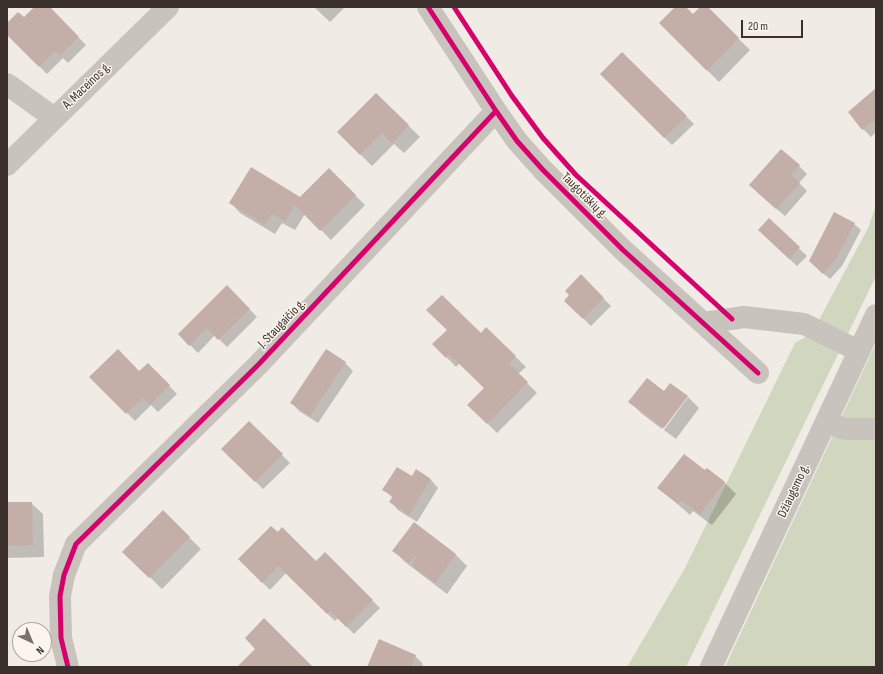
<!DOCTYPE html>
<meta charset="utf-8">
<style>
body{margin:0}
#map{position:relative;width:883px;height:674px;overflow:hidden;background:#f0ebe5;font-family:"Sofia Sans Condensed",sans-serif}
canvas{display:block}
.frame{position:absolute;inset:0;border:8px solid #3b302b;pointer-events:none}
.north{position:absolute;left:12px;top:622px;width:40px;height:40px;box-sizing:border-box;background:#fbf5ee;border:1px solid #aea6a0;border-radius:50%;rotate:136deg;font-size:11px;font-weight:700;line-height:16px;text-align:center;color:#3b302b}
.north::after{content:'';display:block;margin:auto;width:14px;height:18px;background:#7a716c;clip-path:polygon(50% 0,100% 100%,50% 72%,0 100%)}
.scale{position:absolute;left:741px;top:20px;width:62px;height:18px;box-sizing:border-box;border:2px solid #3b302b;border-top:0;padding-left:5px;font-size:12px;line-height:14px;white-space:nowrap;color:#3b302b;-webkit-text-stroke:3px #fbf5ee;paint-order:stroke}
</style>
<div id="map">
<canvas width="883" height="674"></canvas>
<div class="frame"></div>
<div class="north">N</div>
<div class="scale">20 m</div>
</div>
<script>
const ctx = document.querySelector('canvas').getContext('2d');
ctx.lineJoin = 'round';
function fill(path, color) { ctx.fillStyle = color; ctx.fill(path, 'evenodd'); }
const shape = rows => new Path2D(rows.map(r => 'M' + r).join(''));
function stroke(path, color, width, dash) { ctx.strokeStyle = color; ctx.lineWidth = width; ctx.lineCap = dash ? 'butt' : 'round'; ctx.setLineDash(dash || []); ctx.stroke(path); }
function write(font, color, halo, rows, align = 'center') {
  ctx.font = font + ' "Sofia Sans Condensed",sans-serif'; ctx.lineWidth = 3; ctx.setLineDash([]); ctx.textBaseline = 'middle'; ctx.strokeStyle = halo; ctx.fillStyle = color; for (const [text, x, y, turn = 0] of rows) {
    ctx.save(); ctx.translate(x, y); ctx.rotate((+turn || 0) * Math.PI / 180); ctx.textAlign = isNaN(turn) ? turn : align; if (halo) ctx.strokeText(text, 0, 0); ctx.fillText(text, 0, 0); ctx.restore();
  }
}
const green = shape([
 [876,205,876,276,686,667,627,667,685,568,795,343,812,333,868,228],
 [876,343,876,667,725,667]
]);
const shadow = shape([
 [36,7,48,7,86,45,68,63,63,58,47,74,7,34,7,25,24,19],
 [314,7,345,7,330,22],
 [677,7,685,7,693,15,701,7,706,7,750,50,719,82,660,23],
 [622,53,694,124,672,145,601,74],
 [876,89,876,132,871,137,863,129],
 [376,94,420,137,404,153,394,144,372,166,338,132],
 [799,166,807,174,799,183,807,191,785,216,758,193],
 [329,169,365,205,331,240,305,214,295,230,282,223,275,234,240,213,231,203,300,198],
 [769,220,807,256,797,266,767,238],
 [854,224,861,230,842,266,830,279,817,268],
 [581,276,611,306,591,326,565,301,571,295],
 [227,286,257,317,227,347,215,335,198,353,179,334],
 [486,328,526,367,518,374,537,393,497,433,469,405,485,389,460,363,456,367,434,344,481,334],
 [345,363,353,371,318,423,299,411,292,403],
 [148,364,177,394,158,412,151,405,135,421,91,377,140,373],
 [664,392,686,397,662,429,641,413,630,402],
 [688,397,699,408,676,439,664,430],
 [249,422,290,463,263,489,223,449],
 [416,471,431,480,438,488,417,522,398,510,391,502,393,498,383,489,412,478],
 [705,472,724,482,736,494,712,525,693,511,690,515,659,488],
 [7,503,31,503,43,514,44,557,7,558],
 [163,512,201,549,162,589,124,552],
 [414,523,456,555,467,566,447,594,405,562,394,551],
 [325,554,380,608,354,634,338,618,335,621,286,573,270,590,239,559,316,562],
 [415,656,423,664,422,667,368,667]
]);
const building = shape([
 [34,7,50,7,79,37,60,56,55,51,39,67,7,35,7,23,18,12,24,17],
 [675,7,686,7,693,14,700,7,708,7,739,38,707,71,659,23],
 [622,52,687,116,664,138,600,74],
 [876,88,876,119,862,130,848,112],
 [376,93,409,125,392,143,382,133,360,155,337,132],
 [781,149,800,165,791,175,800,183,776,209,749,185],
 [251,167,300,197,329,168,356,195,320,231,295,205,285,221,272,214,265,225,229,203],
 [834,212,855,223,836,259,823,274,809,261],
 [769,218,800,247,789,259,758,230],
 [581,274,604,298,583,319,564,301,569,295,565,291],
 [227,285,250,309,218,340,207,328,189,346,178,334],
 [442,295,481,333,486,327,516,356,509,364,528,382,487,424,467,405,484,388,449,354,446,358,432,344,447,330,426,310],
 [118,349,139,371,148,363,170,385,150,405,143,398,126,414,89,377],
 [326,349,346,362,310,416,290,403],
 [647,378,664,391,670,383,688,396,664,428,628,402],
 [249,421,283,454,255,482,221,449],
 [684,454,705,470,707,468,725,482,700,514,681,500,678,504,657,488],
 [397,467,412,476,416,469,431,479,409,515,389,502,393,496,382,490],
 [7,502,32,502,33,545,7,546],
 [163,510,190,537,149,578,122,552],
 [414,522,456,554,435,583,412,566,416,556,409,563,392,551],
 [271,526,278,532,282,527,316,561,325,552,373,600,346,627,330,611,327,614,278,566,262,583,238,559],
 [264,618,313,667,237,667,255,649,245,638],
 [379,639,416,655,411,667,367,667]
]);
const minor = shape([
 [428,7,496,111,517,141,543,170,623,250,758,373],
 [7,84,54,118],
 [7,165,168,7],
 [703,323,744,317,804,324,859,351],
 [826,422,845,429,876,429],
 [68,667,61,638,60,596,64,575,76,544,258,365,496,111]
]);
const tertiary = shape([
 [711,667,876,315]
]);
const cycleway = shape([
 [428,7,496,111,517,141,543,170,623,250,758,373],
 [454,7,512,96,543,138,576,175,732,319],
 [68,667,61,638,60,596,64,575,76,544,258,365,496,111]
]);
const streetNames = [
 ["A. Maceinos g.",87,86,-44],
 ["Taugotiškių g.",584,196,45],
 ["J. Staugaičio g.",282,324,-46],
 ["Džiaugsmo g.",794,491,-65]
];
fill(green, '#d1d6bf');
fill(shadow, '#0003');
fill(building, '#c3afa7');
stroke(minor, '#c9c3be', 22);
stroke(tertiary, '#c9c3be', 22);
stroke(cycleway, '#d6006c', 5);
write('13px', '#3b302b', '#fbf5ee', streetNames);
</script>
